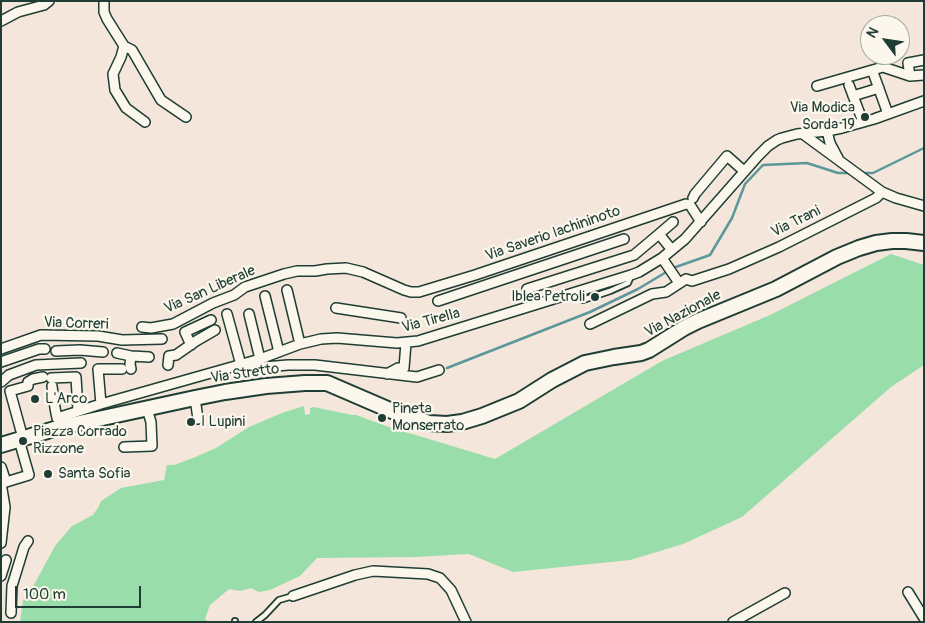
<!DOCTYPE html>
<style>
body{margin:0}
#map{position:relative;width:925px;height:623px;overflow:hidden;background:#f4e6da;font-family:Pangolin,sans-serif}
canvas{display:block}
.frame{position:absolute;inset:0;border:2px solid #1f3d34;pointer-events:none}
.north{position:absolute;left:860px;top:15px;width:50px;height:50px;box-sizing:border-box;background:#fbf7ec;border:1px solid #a3ada2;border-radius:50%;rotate:301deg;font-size:14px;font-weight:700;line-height:20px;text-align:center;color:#1f3d34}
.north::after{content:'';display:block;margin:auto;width:18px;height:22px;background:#1f3d34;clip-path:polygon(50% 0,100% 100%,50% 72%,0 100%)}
.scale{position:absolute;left:15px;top:586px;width:126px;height:22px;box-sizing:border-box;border:2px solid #1f3d34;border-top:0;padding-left:6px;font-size:15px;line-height:18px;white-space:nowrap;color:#1f3d34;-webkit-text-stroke:4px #fbf7ec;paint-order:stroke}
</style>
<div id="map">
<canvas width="925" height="623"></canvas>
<div class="frame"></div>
<div class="north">N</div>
<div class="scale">100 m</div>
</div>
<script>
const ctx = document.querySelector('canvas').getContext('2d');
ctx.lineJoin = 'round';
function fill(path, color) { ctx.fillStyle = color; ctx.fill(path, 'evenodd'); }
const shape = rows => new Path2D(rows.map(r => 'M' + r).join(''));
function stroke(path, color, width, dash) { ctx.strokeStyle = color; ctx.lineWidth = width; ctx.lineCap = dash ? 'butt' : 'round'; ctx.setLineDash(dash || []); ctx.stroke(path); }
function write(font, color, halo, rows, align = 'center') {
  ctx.font = font + ' Pangolin,sans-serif'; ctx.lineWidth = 4.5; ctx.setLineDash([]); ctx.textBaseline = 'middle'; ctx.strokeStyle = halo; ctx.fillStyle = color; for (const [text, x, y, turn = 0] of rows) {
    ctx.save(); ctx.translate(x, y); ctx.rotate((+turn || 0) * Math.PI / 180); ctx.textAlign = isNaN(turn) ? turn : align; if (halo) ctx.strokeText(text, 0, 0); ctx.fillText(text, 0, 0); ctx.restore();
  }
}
const green = shape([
 [891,254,924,265,924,365,891,387,742,517,683,544,630,560,513,572,469,554,414,557,317,558,300,576,270,590,259,592,251,588,240,591,229,589,210,605,205,619,209,622,20,622,23,600,28,599,28,596,55,546,72,526,93,515,99,506,101,501,121,488,164,480,167,465,174,465,193,458,216,448,249,427,282,413,304,406,305,415,310,414,310,408,314,407,352,415,356,415,386,426,495,459,662,361,770,315]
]);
const stream = shape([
 [861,173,873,173,924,148],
 [673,268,710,255,732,218,745,184,763,165,807,163,838,173,850,173],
 [447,368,590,312,638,289,668,271]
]);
const lane = shape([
 [574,292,583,300,610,291,628,283,631,276],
 [235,621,235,622],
 [256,622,265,615,279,600,293,596]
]);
const street = shape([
 [104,1,104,12,107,19,124,46,132,50,161,100,186,117],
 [1,21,18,12,44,5,49,1],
 [124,46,121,57,113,74,115,90,126,108,145,122],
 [874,75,888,114],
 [910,76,908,63,924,60],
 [849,85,863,122],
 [817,86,883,67,910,76,924,75],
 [853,96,879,88],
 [827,131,830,143,838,158],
 [803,134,882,192,896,198,924,206],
 [693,198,695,194,727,156,744,171],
 [672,250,659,234,673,222],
 [662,258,679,283],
 [527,289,634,255,659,234],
 [287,290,300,344],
 [265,296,279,352],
 [438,301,624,239],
 [336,308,401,318],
 [227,314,241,365],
 [249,314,260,359],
 [590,324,652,294,666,292,686,279,692,281,729,269,779,247,876,198,882,192],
 [142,327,151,328,173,324,213,303,234,295,245,287,284,274,297,271,315,271,327,269,346,268,363,272,404,290,411,292,419,292,475,275,686,204,690,205,701,222],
 [191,345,185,332,211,320],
 [1,349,41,335,98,336,122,340,162,339],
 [56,351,80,350,103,352],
 [117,353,131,356,149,357],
 [131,356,130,364,131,369],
 [1,362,39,349,45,349],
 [168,365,169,356,176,355,196,341,215,330],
 [240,368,252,368,288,365,315,365,417,377,439,370],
 [387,374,398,368,404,368,406,343],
 [51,378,76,377,78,411],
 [1,382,9,375,36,365,81,363],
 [52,386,55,408,57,418,101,404,232,367,260,359,300,344,321,339,337,338,397,343,418,341,631,275,639,272,662,258,685,239,758,156,768,146,777,140,782,138,797,134,827,131,842,128,874,119,924,101],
 [195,398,198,419],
 [101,404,98,369,122,369],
 [21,431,10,391,28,386,28,382,33,379,43,377],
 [124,447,152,446,151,422,147,409],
 [1,467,6,482,29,475,19,440],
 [1,483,5,507,1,543],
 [1,576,6,560],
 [908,592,924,618],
 [293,596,355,575,373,571,428,574,440,578,451,590,466,622],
 [11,613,12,586,24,547,28,541],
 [733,622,785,593]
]);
const secondary = shape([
 [1,445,61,427,195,398,225,392,266,386,305,383,327,383,392,411,429,423,447,424,462,422,482,416,519,401,552,380,585,363,614,357,641,353,649,350,684,328,698,321,776,289,837,257,859,248,876,243,892,241,906,241,924,243]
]);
const markers = [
 [865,117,5,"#1f3d34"],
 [595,297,5,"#1f3d34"],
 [35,399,5,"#1f3d34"],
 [382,418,5,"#1f3d34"],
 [191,422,5,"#1f3d34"],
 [23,441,5,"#1f3d34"],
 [48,474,5,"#1f3d34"]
];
const poiNames = [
 ["Via Modica",855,108,"right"],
 ["Sorda 19",855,125,"right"],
 ["Iblea Petroli",585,297,"right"],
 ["L'Arco",45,399],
 ["Pineta",392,409],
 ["Monserrato",392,426],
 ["I Lupini",201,422],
 ["Piazza Corrado",33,432],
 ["Rizzone",33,449],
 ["Santa Sofia",58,474]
];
const streetNames = [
 ["Via Trani",796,222,-26],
 ["Via Saverio Iachininoto",553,234,-19],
 ["Via San Liberale",210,290,-24],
 ["Via Nazionale",683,314,-28],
 ["Via Tirella",431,321,-15],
 ["Via Correri",76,324,2],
 ["Via Stretto",245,374,-8]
];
fill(green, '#9da');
stroke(stream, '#5b979b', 2.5);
stroke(lane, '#1f3d34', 8);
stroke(street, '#1f3d34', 12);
stroke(secondary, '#1f3d34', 18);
stroke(lane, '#fbf7ec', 4.5);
stroke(street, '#fbf7ec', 9);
stroke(secondary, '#fbf7ec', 14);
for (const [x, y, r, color] of markers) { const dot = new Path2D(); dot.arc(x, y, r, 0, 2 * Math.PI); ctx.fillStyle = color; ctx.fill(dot); stroke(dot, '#fbf7ec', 2); }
write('15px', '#1f3d34', '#fbf7ec', poiNames, 'left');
write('15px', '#1f3d34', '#fbf7ec', streetNames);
</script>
